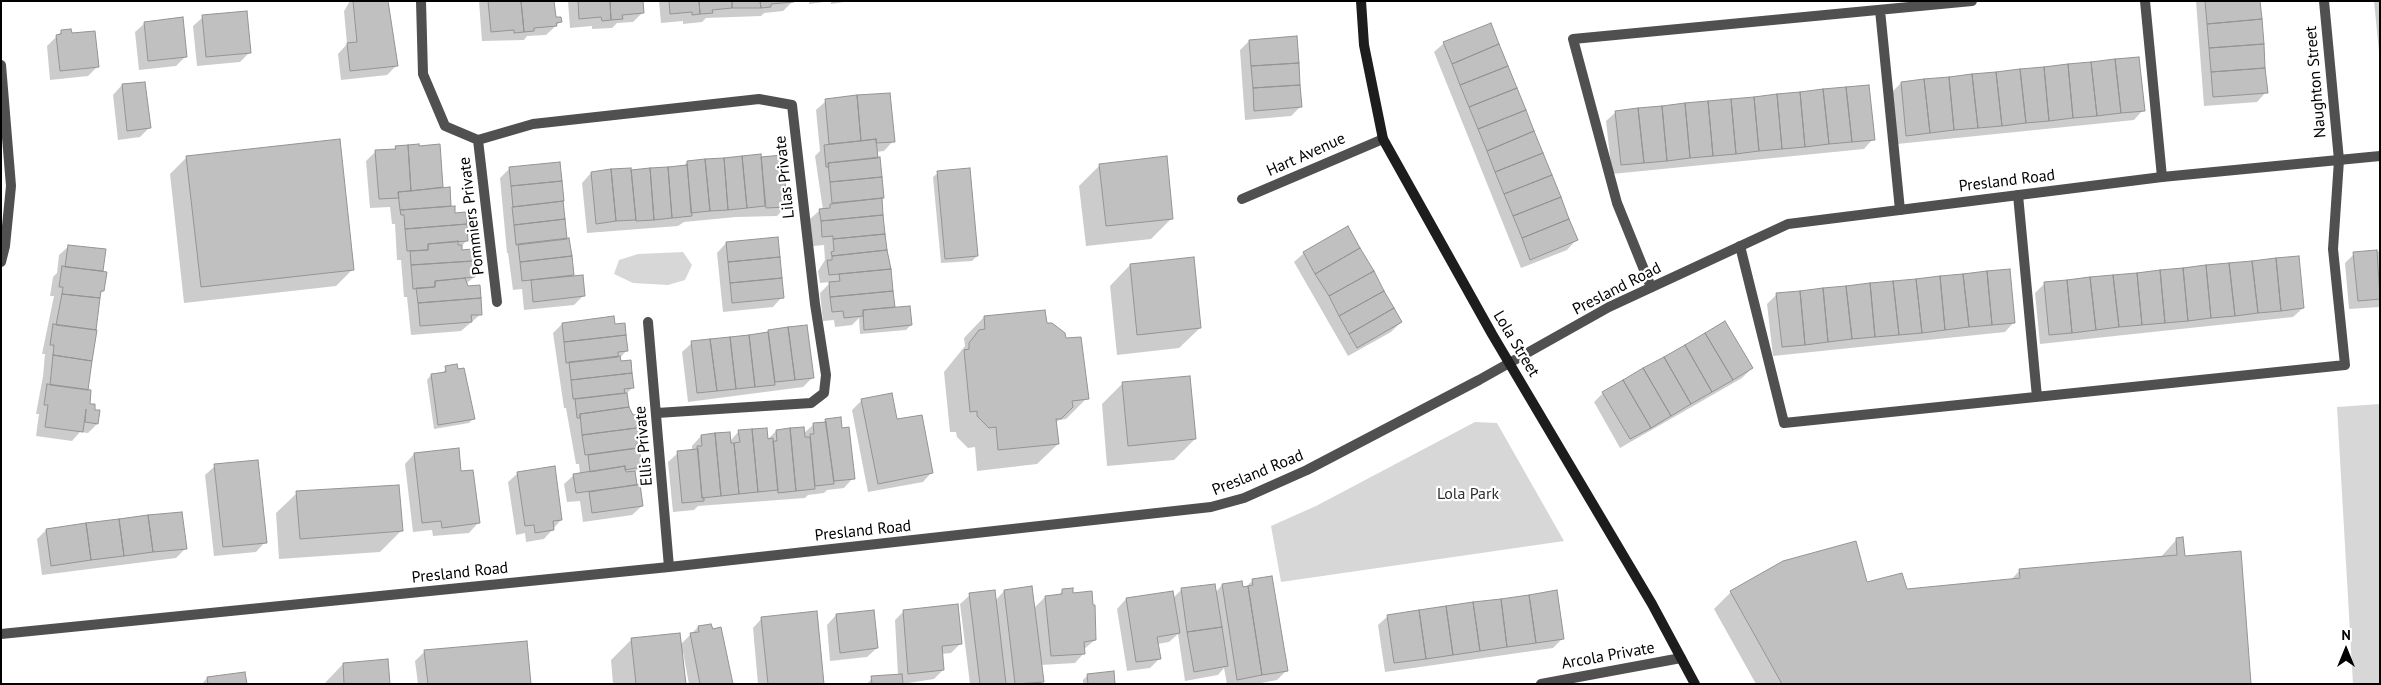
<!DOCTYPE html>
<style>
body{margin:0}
#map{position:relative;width:2381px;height:685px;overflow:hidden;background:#fff;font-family:"PT Sans",sans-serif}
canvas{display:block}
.frame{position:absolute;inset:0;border:2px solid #000;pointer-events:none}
.north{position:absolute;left:2321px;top:625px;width:50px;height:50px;-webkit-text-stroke:4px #fff;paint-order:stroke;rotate:0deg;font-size:14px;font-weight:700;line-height:20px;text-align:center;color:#000}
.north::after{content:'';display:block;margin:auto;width:18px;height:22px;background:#000;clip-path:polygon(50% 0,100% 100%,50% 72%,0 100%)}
</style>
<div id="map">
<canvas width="2381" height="685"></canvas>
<div class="frame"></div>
<div class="north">N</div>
</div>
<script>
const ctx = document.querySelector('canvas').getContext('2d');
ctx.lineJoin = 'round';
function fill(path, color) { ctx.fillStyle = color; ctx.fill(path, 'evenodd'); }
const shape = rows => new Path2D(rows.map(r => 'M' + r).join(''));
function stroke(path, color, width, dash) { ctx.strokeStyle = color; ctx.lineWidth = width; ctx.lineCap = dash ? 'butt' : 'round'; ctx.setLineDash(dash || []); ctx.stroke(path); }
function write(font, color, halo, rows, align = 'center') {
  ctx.font = font + ' "PT Sans",sans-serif'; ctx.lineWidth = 4.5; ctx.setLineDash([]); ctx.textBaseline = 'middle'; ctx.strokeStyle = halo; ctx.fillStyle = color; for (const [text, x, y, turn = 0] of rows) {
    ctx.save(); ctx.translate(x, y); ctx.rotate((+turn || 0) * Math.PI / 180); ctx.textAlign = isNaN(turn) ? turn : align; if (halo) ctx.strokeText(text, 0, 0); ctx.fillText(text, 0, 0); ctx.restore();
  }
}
const green = shape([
 [683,252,692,265,685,280,668,285,633,283,614,274,619,260,638,254],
 [2380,404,2380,684,2353,684,2337,407],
 [1475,422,1497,423,1564,541,1281,582,1271,526,1316,506]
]);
const shadow = shape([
 [350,1,387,1,397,65,387,75,341,80,338,54,347,44,344,11],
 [553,1,555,19,560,22,546,35,527,36,524,40,482,41,479,1],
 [568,1,642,1,643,12,633,22,617,23,612,28,592,29,592,26,570,28],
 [659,1,793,1,783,11,764,13,761,16,706,18,702,22,683,24,683,21,661,23],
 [809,1,851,1,831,4,831,1,809,4],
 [2196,1,2259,1,2266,92,2257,102,2204,106],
 [2374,1,2380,1,2380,62],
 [203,17,249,53,240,62,197,66,193,26],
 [145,23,186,56,176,66,139,70,135,32],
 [62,31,71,34,97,67,88,76,50,80,47,46],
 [1249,41,1301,106,1291,116,1245,120,1240,50],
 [1444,43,1576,240,1567,250,1521,268,1434,52],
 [1901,83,2143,110,2134,120,1897,144,1892,92],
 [122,85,149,128,140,137,118,140,113,95],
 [826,101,893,141,884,151,876,152,883,198,881,200,894,309,911,325,906,330,860,334,859,318,852,325,835,327,834,320,823,321,820,293,831,282,820,283,818,271,825,260,824,245,813,246,810,219,820,210,823,210,815,156,820,151,816,110],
 [1616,112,1873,139,1864,149,1612,174,1606,121],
 [439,146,442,189,448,189,450,208,467,240,461,247,474,277,467,283,481,314,461,331,411,335,407,297,404,297,401,260,397,260,395,224,392,224,390,207,370,208,366,161,376,151,393,150,396,147],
 [760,156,786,206,777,216,736,217,684,222,678,226,587,233,582,183,591,173,683,167,687,162],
 [187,157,353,269,336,286,184,303,170,174],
 [1100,165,1172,218,1151,239,1086,246,1079,186],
 [510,168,566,240,568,240,573,276,584,295,574,305,524,310,522,289,513,290,508,253,507,253,500,178],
 [938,173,977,256,972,261,941,263,933,177],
 [726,243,782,297,773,307,723,312,717,253],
 [69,246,105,250,102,273,103,291,99,294,87,391,88,405,97,424,88,433,80,432,72,441,36,436,39,414,36,414,43,376,45,354,42,354,54,296,50,296,53,277,57,273,59,255],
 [2380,251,2380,307,2349,309,2345,263,2354,254],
 [1304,253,1401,322,1391,332,1348,356,1294,262],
 [1130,265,1200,328,1179,348,1117,355,1110,286],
 [2044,284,2303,308,2293,317,2040,344,2035,293],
 [1777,294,2014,322,2005,332,1773,356,1767,304],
 [984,317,1046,325,1087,398,1066,419,1059,420,1055,423,1058,444,1037,464,977,471,975,447,968,448,957,437,956,432,950,432,944,372,965,346,964,338],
 [562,324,614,325,626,351,620,358,633,387,626,394,629,412,645,443,638,450,640,467,634,473,642,506,632,515,583,522,580,501,567,502,564,484,574,475,580,474,579,464,576,464,566,408,564,408,553,333],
 [806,327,813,377,803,387,688,402,682,352,692,343],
 [446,368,473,419,469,423,434,429,427,380,431,375,442,374],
 [1752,368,1742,378,1620,448,1594,402,1603,393],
 [1122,384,1195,439,1174,460,1107,466,1102,404],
 [862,400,932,472,923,482,868,492,852,410],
 [826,420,841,429,853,478,844,488,827,490,824,493,808,495,805,498,698,506,694,510,673,512,668,462,678,453,692,451,692,446,701,436,730,441,739,431,767,440,776,431,803,434,813,425,822,424],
 [414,454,460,473,478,523,469,533,433,536,432,530,413,532,405,464],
 [215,466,265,542,256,552,214,556,205,475],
 [518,473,561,520,544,539,526,542,525,533,516,535,508,482],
 [297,493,401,531,380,552,279,559,276,513],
 [46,530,186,548,176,558,42,575,37,539],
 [2177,539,2184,557,2250,684,1756,684,1714,609,1731,592,1866,584,1906,590,2010,581,2020,570,2160,558],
 [1253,580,1286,671,1277,680,1256,684,1227,684,1224,668,1218,675,1185,681,1178,634,1169,642,1157,644,1160,658,1150,668,1127,671,1117,609,1126,599,1173,598,1182,589,1215,593,1222,585,1241,582,1242,588,1245,588],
 [1004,591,1034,608,1045,597,1057,596,1063,591,1072,595,1095,640,1084,649,1084,653,1075,663,1041,665,1043,681,1040,684,970,684,960,604,970,595,995,601],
 [904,611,960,644,951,653,941,654,943,670,934,679,902,684,867,684,872,678,898,675,895,620],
 [836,615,877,648,867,657,830,661,827,625],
 [1388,616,1562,639,1553,648,1385,672,1378,625],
 [762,618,823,684,758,684,753,628],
 [710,625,731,684,689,684,683,652,681,653,684,684,613,684,611,660,632,639,680,645,698,627],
 [425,651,529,684,418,684,415,661],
 [343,664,389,684,324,684],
 [1087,676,1114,684,1083,684,1083,680],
 [207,678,245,684,202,684]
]);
const building = shape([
 [353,1,388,1,398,66,350,71,347,43,357,42,353,1],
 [488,1,521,1,524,32,514,33,514,30,491,32,488,1],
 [521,1,554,1,556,17,561,17,562,22,556,23,557,26,534,28,534,31,524,32,521,1],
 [578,1,610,1,611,20,602,21,601,17,579,19,578,1],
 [610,1,643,1,644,13,622,15,623,19,611,20,610,1],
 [669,1,699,1,700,14,692,15,692,12,670,14,669,1],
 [699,1,732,1,732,8,712,10,713,13,700,14,699,1],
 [732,1,760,1,761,8,732,8,732,1],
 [760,1,794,1,794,2,771,4,771,7,761,8,760,1],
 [2205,1,2260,1,2262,19,2207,24,2205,1],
 [247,11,251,53,206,57,202,15,247,11],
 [183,17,187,57,148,61,144,22,183,17],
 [2262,19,2264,44,2209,48,2207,24,2262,19],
 [1491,23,1499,44,1452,64,1443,42,1491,23],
 [71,29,72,33,95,31,99,67,60,71,56,35,61,34,61,30,71,29],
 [1297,36,1299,63,1251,66,1249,40,1297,36],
 [1499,44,1508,66,1460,85,1452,64,1499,44],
 [2264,44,2265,68,2211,72,2209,48,2264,44],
 [2139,57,2145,111,2121,113,2115,59,2139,57],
 [2115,59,2121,113,2097,116,2091,62,2115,59],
 [2091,62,2097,116,2073,118,2068,64,2091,62],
 [1299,63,1300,85,1253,88,1251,66,1299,63],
 [2068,64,2073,118,2049,121,2044,67,2068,64],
 [1508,66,1517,88,1469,107,1460,85,1508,66],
 [2044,67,2049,121,2026,123,2020,69,2044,67],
 [2265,68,2268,93,2213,97,2211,72,2265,68],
 [2020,69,2026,123,2002,126,1996,72,2020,69],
 [1996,72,2002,126,1978,128,1972,74,1996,72],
 [1972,74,1978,128,1954,130,1949,77,1972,74],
 [1949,77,1954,130,1930,133,1924,79,1949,77],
 [1924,79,1930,133,1906,136,1901,82,1924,79],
 [145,82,151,128,127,131,122,84,145,82],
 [1300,85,1302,107,1254,111,1253,88,1300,85],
 [1869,85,1875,140,1852,142,1846,87,1869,85],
 [1846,87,1852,142,1829,144,1823,89,1846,87],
 [1517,88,1526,110,1478,129,1469,107,1517,88],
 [1823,89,1829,144,1805,147,1800,92,1823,89],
 [1800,92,1805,147,1782,149,1777,94,1800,92],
 [890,93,895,142,876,143,876,139,861,141,857,95,890,93],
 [1777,94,1782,149,1759,151,1754,97,1777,94],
 [857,95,861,141,829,144,825,99,857,95],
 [1754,97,1759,151,1736,154,1731,99,1754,97],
 [1731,99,1736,154,1713,156,1708,101,1731,99],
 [1708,101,1713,156,1690,158,1685,103,1708,101],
 [1685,103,1690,158,1667,161,1662,106,1685,103],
 [1662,106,1667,161,1644,163,1638,108,1662,106],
 [1638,108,1644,163,1621,165,1615,111,1638,108],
 [1526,110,1534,131,1487,151,1478,129,1526,110],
 [1534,131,1543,153,1495,172,1487,151,1534,131],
 [340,139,354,270,201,287,186,156,340,139],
 [876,139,878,158,828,163,829,167,826,167,824,145,876,139],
 [419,144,419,146,440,144,443,187,411,191,408,145,419,144],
 [408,145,411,191,398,192,399,198,379,199,375,150,396,149,395,146,408,145],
 [1543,153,1552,175,1504,194,1495,172,1543,153],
 [761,154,765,206,747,208,742,156,761,154],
 [783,155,787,207,766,208,761,157,783,155],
 [742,156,747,208,728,210,724,158,742,156],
 [1167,156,1173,219,1106,226,1099,164,1167,156],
 [880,157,882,177,830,182,828,163,880,157],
 [724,158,728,210,710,211,705,159,724,158],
 [705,159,710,211,691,213,687,161,705,159],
 [560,162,562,181,511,186,509,167,560,162],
 [687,165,692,216,672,218,668,167,687,165],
 [668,167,672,218,654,220,650,168,668,167],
 [631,168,636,220,616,221,611,169,631,168],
 [650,168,654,220,636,221,631,170,650,168],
 [970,168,978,256,945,259,937,171,970,168],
 [611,169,616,221,596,224,591,172,611,169],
 [1552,175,1561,197,1513,216,1504,194,1552,175],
 [882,177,884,198,832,203,830,182,882,177],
 [562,181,564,201,513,207,511,186,562,181],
 [450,187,451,206,400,210,398,192,450,187],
 [1561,197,1569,219,1522,238,1513,216,1561,197],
 [882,198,883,215,821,221,819,209,830,208,830,204,882,198],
 [563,201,565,219,514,225,512,207,563,201],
 [455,206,455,213,466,212,467,224,405,229,404,215,401,215,400,210,455,206],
 [883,215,885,234,833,239,833,236,822,237,821,221,883,215],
 [565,219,567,239,516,245,514,225,565,219],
 [1569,219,1578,240,1530,260,1522,238,1569,219],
 [467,224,468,241,428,244,428,250,407,251,405,229,467,224],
 [1348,226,1360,248,1315,274,1303,252,1348,226],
 [885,234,887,250,832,256,831,252,834,251,833,239,885,234],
 [778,237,780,257,728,262,726,242,778,237],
 [569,238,572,256,520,262,518,244,569,238],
 [458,241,458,245,462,245,462,250,472,249,473,261,411,265,410,251,428,250,428,244,458,241],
 [68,245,106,249,103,271,65,267,68,245],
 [1360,248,1374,271,1329,296,1315,274,1360,248],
 [887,250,891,269,829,275,827,260,832,260,832,256,887,250],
 [2377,250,2380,299,2358,301,2353,252,2377,250],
 [572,256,574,275,522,281,520,262,572,256],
 [2299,256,2304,308,2281,311,2276,258,2299,256],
 [780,257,782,278,730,283,728,262,780,257],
 [1194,257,1201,328,1137,335,1130,264,1194,257],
 [2276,258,2281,311,2258,313,2252,261,2276,258],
 [473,261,475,277,435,281,435,287,413,289,411,265,473,261],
 [2252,261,2258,313,2235,316,2229,263,2252,261],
 [2229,263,2235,316,2211,318,2206,265,2229,263],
 [2206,265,2211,318,2188,321,2183,268,2206,265],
 [62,266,107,272,104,291,101,291,100,298,62,294,63,287,59,287,62,266],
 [2183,268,2188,321,2165,323,2160,270,2183,268],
 [891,269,893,291,830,297,829,282,840,281,839,274,891,269],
 [2010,269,2015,323,1992,325,1987,271,2010,269],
 [2160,270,2165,323,2142,325,2137,273,2160,270],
 [1374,271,1384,291,1339,316,1329,296,1374,271],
 [1987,271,1992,325,1969,327,1963,274,1987,271],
 [2137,273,2142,325,2119,327,2113,275,2137,273],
 [1963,274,1969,327,1945,330,1940,276,1963,274],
 [583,275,585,296,533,302,531,280,583,275],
 [2113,275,2119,327,2096,330,2090,277,2113,275],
 [1940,276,1945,330,1922,333,1916,279,1940,276],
 [2090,277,2096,330,2072,333,2067,280,2090,277],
 [465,278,468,286,480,285,481,298,418,303,416,288,435,287,435,281,465,278],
 [782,278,784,298,732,303,730,283,782,278],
 [1916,279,1922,333,1899,335,1893,281,1916,279],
 [2067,280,2072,333,2049,335,2044,282,2067,280],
 [1893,281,1899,335,1875,337,1870,283,1893,281],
 [1870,283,1875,337,1852,339,1846,286,1870,283],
 [1846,286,1852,339,1828,342,1823,288,1846,286],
 [1823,288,1828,342,1805,345,1800,291,1823,288],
 [893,291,895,307,863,310,863,316,844,318,843,311,832,312,830,297,893,291],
 [1384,291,1394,308,1349,334,1339,316,1384,291],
 [1800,291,1805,345,1782,347,1776,293,1800,291],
 [62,294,100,298,96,330,56,325,62,294],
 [481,298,482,315,471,315,472,322,420,326,418,303,481,298],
 [910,306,912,325,864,330,863,310,910,306],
 [1394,308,1402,322,1357,348,1349,334,1394,308],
 [1045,310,1047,323,1052,323,1065,333,1066,338,1081,337,1089,399,1072,401,1073,407,1061,419,1056,419,1059,444,998,450,996,427,989,428,977,416,977,411,970,412,964,350,969,349,969,343,979,330,985,329,984,316,1045,310],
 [614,316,615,324,625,323,626,335,564,342,562,323,614,316],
 [1725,321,1753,368,1733,380,1705,333,1725,321],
 [53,324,97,330,92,361,53,355,54,345,50,345,53,324],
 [807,325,814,378,795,380,788,327,807,325],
 [788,327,795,380,775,382,768,330,788,327],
 [768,332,775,385,755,387,749,335,768,332],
 [1705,333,1733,380,1712,392,1685,345,1705,333],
 [626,335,628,351,618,352,618,357,566,363,564,342,626,335],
 [749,335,755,387,736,389,730,337,749,335],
 [730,337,736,389,717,391,710,339,730,337],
 [710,339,717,391,697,393,691,341,710,339],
 [1685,345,1712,392,1691,404,1664,357,1685,345],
 [53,355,92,361,88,390,50,385,53,355],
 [620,356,621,361,631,360,632,373,571,380,569,362,620,356],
 [1664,357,1691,404,1671,416,1643,368,1664,357],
 [457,364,458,369,464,368,475,419,438,425,431,374,446,372,445,366,457,364],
 [1643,368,1671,416,1651,428,1623,380,1643,368],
 [632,373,634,388,624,389,625,393,573,399,571,380,632,373],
 [1190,376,1196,439,1128,446,1122,382,1190,376],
 [1623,380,1651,428,1630,439,1602,392,1623,380],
 [47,384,91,390,90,404,95,404,95,410,100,410,98,424,85,422,86,409,83,432,45,427,48,405,44,405,47,384],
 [627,393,629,407,580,414,580,418,577,418,575,399,627,393],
 [892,393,897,419,922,415,933,473,878,484,861,399,892,393],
 [629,407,633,415,643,414,644,427,582,435,580,414,629,407],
 [841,417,842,428,849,427,855,479,834,481,825,419,841,417],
 [826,422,834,484,815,486,810,434,814,434,813,423,826,422],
 [644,427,646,443,636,444,636,448,585,455,582,435,644,427],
 [804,427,805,437,810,437,815,489,796,491,790,428,804,427],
 [767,428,768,439,773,438,778,490,758,492,752,429,767,428],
 [790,428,796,491,778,493,773,441,777,441,776,430,790,428],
 [752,429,758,492,739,494,734,443,740,442,738,430,752,429],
 [730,432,731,443,734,443,739,494,721,496,715,433,730,432],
 [715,433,721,496,702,498,697,446,702,446,701,435,715,433],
 [459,448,461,471,473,470,480,523,442,528,441,521,422,523,414,453,459,448],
 [639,448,642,467,625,470,625,466,590,472,588,455,639,448],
 [698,449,702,498,704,498,704,501,682,503,677,451,698,449],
 [258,460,267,543,223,547,214,464,258,460],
 [555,466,562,520,553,521,554,530,535,533,534,525,525,526,517,472,555,466],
 [625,466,626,472,635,471,637,485,576,493,573,474,625,466],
 [640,484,643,506,592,513,589,492,640,484],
 [399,485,403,531,300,539,296,491,399,485],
 [182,512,187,549,153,552,148,515,182,512],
 [148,515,153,552,124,556,119,519,148,515],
 [119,519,124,556,91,560,86,523,119,519],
 [86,523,91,560,51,566,46,529,86,523],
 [2183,537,2185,556,2241,551,2251,684,1782,684,1730,591,1783,561,1856,541,1867,582,1902,573,1907,589,2020,578,2019,569,2177,555,2176,538,2183,537],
 [1272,576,1288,671,1262,675,1248,586,1253,585,1252,579,1272,576],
 [1242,581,1243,587,1248,586,1262,675,1237,680,1222,584,1242,581],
 [1215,584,1222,627,1187,632,1181,588,1215,584],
 [1032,586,1044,682,1015,684,1004,590,1032,586],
 [1073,588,1073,593,1092,591,1093,605,1095,605,1096,640,1084,642,1085,654,1051,656,1045,596,1062,594,1062,589,1073,588],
 [995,590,1006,684,980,684,969,593,995,590],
 [1557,590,1564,639,1536,643,1529,595,1557,590],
 [1173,591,1180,633,1157,637,1161,659,1136,662,1126,598,1173,591],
 [1529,595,1536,643,1507,647,1501,599,1529,595],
 [1501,599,1507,647,1480,651,1473,602,1501,599],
 [1473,602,1480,651,1453,655,1446,606,1473,602],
 [958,604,962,644,942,646,944,670,908,674,903,610,958,604],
 [1446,606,1453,655,1426,659,1419,610,1446,606],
 [874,610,878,648,840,653,836,614,874,610],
 [1419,610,1426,659,1394,663,1387,615,1419,610],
 [817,611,824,684,768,684,761,617,817,611],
 [711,624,713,629,721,627,733,684,700,684,690,633,699,632,698,626,711,624],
 [1222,627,1228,666,1194,672,1187,632,1222,627],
 [680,633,686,684,636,684,631,638,680,633],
 [527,641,531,684,428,684,424,650,527,641],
 [388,659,390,684,344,684,343,663,388,659],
 [1114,671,1115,684,1088,684,1087,674,1114,671],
 [245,672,247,684,208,684,207,677,245,672],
 [902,674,903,684,872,684,871,676,902,674]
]);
const lane = shape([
 [2145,1,2162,177],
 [1880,10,1900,210],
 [2018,195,2037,397],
 [1740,246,1784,423,2345,365,2333,249,2339,160],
 [1651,287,1617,203,1573,39,1972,1]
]);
const street = shape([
 [421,1,423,74,445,126,478,140],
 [2324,1,2339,160],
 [1,65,11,186,5,246,1,262],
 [478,140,533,124,578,119,759,99,792,105,815,304,826,375,824,393,811,403,657,413],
 [478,140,497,302],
 [1242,199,1383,139],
 [648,322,669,567],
 [1,634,669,567,1211,507,1244,498,1307,470,1479,380,1609,307,1788,224,2162,177,2380,156],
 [1541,684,1681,658]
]);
const secondary = shape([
 [1361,1,1364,45,1383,139,1492,334,1652,604,1695,684]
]);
const streetNames = [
 ["Naughton Street",2316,82,-95],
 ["Hart Avenue",1306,155,-24],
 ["Lilas Private",785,177,-96],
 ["Presland Road",2007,181,-7],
 ["Pommiers Private",472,216,-97],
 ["Presland Road",1617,289,-27],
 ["Lola Street",1516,344,59],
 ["Ellis Private",644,446,-95],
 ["Presland Road",1258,473,-22],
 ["Presland Road",863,531,-6],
 ["Presland Road",460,573,-6],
 ["Arcola Private",1608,656,-10]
];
const parkNames = [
 ["Lola Park",1468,494]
];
fill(green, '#d7d7d7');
fill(shadow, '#0003');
fill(building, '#c0c0c0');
stroke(building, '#949494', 1);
stroke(lane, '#505050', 10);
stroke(street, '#505050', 10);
stroke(secondary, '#1d1d1d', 10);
write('16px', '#000', '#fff', streetNames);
write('16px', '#2e2e2e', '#fff', parkNames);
</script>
